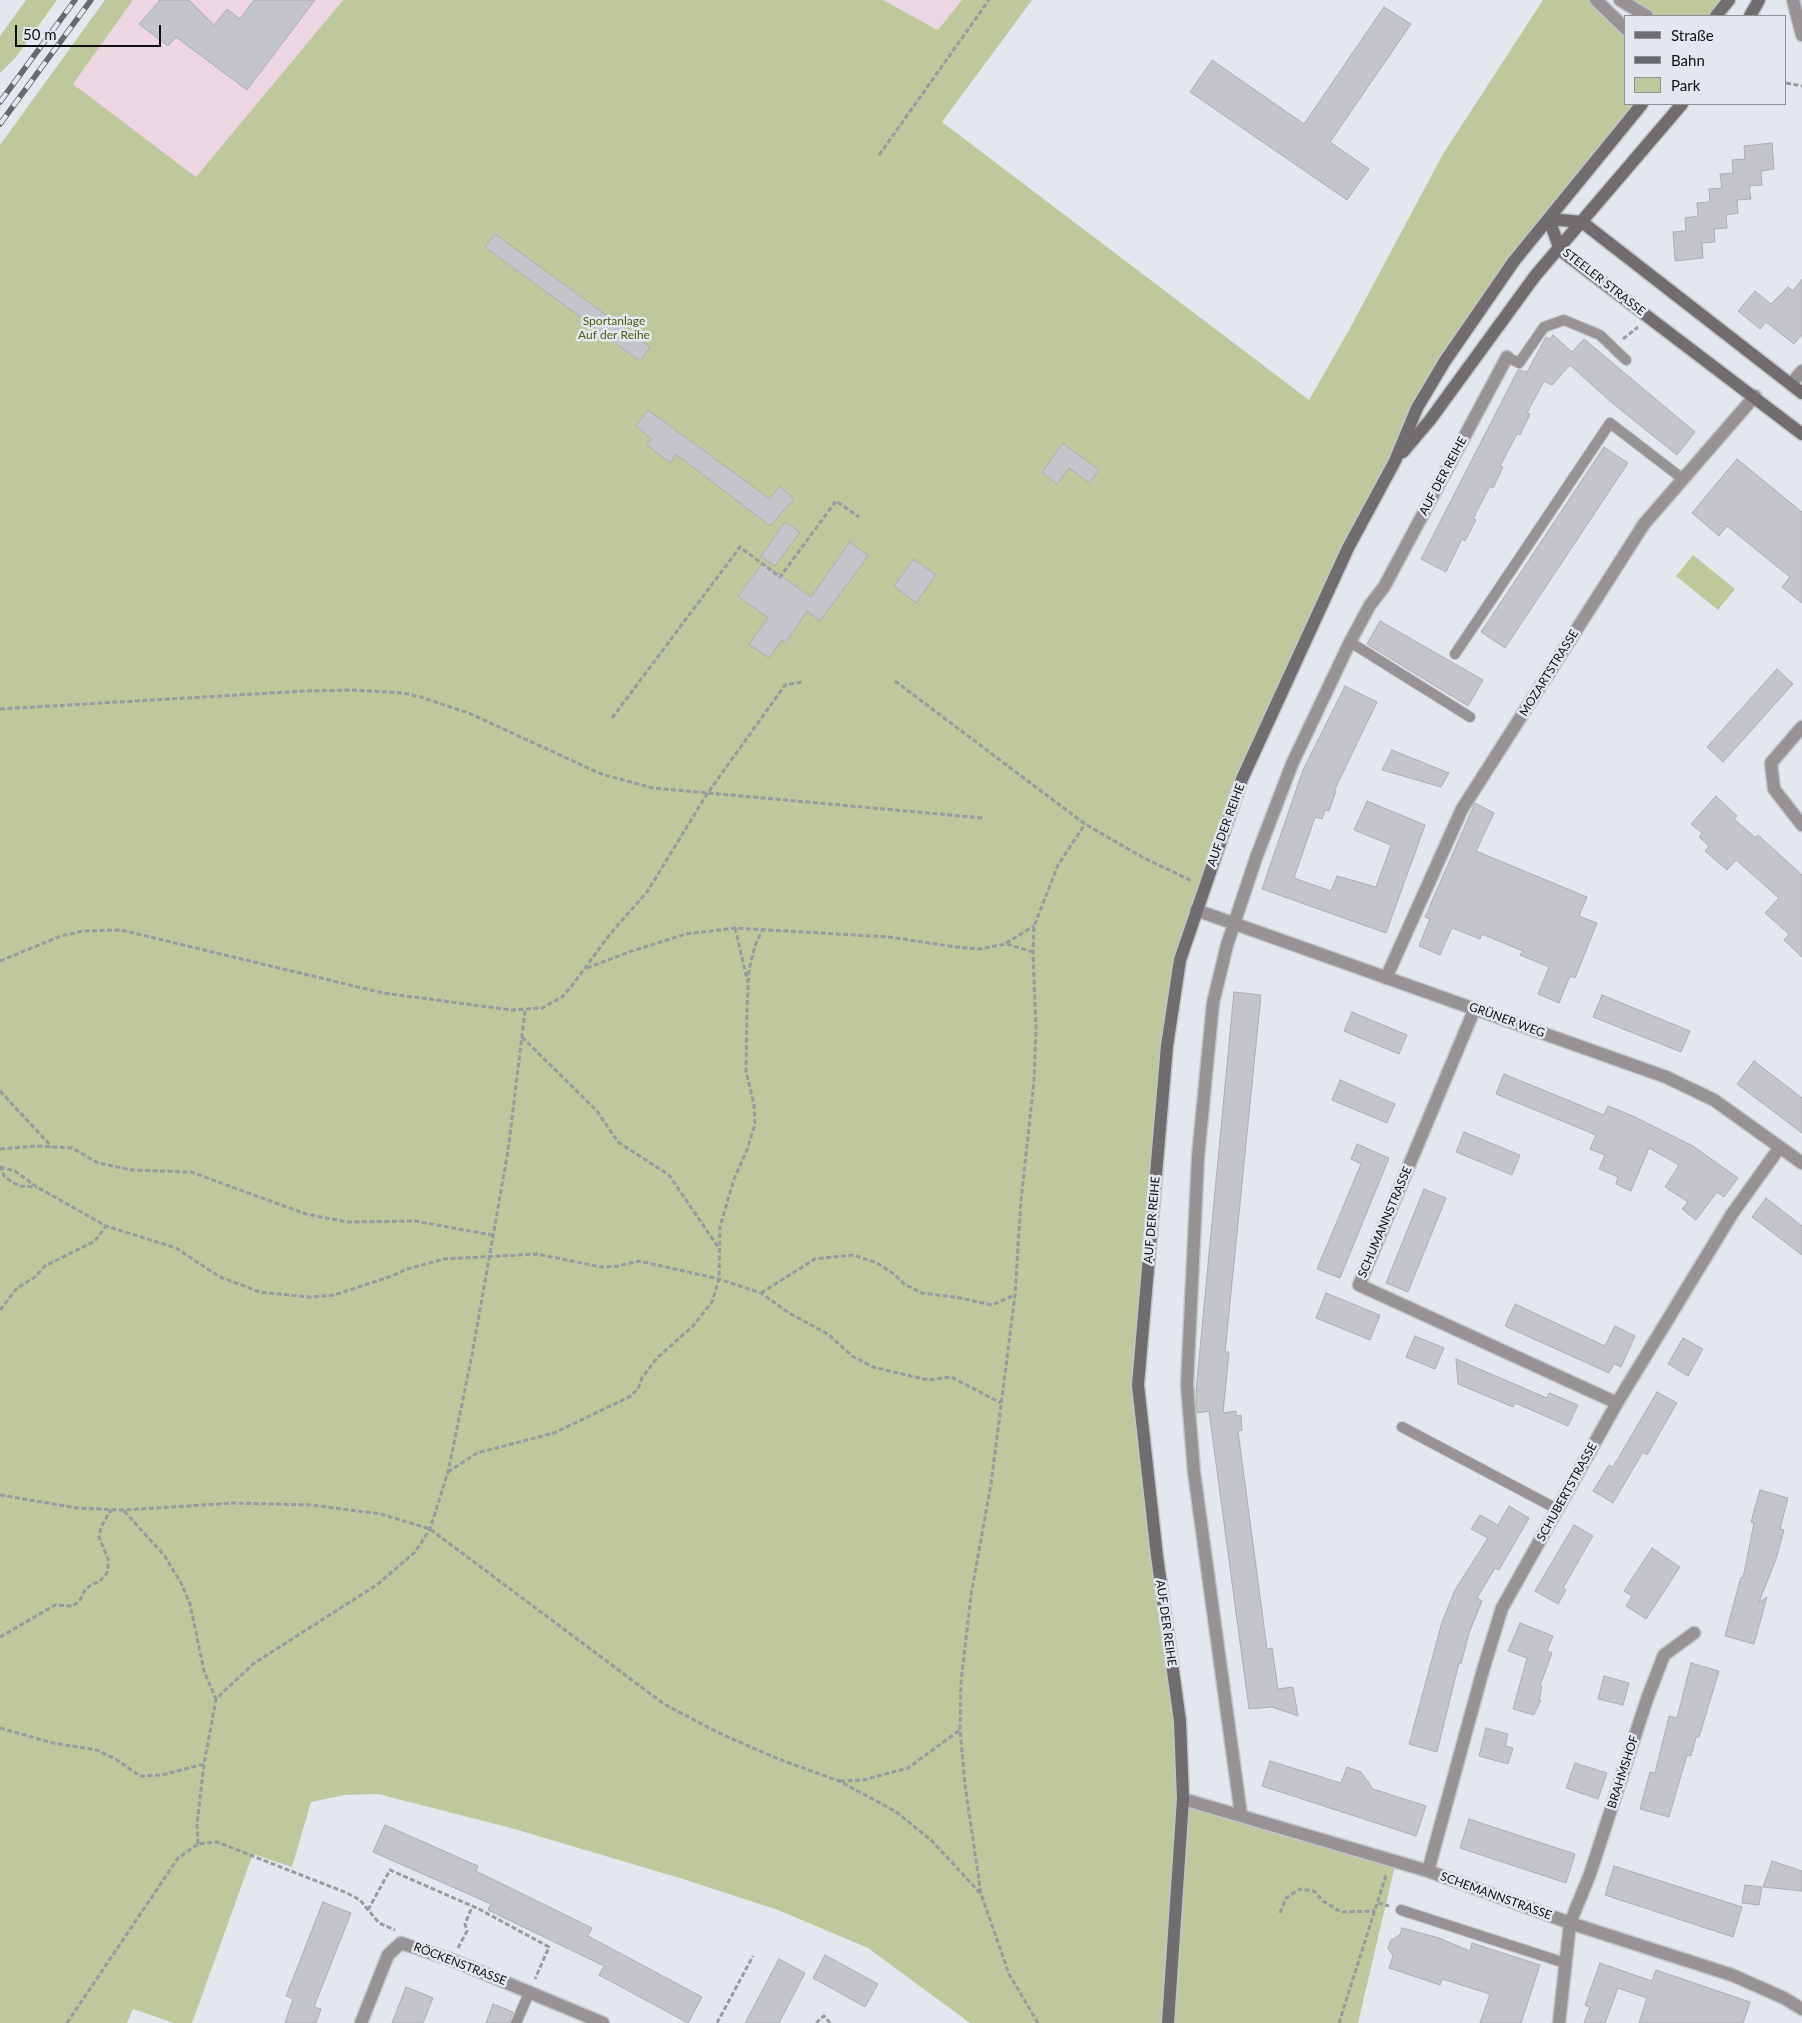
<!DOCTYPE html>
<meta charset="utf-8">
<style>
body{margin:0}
#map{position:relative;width:1802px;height:2023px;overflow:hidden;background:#e2e8ed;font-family:Lato,sans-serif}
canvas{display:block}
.legend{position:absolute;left:1624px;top:15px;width:162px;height:90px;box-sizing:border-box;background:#e2e8ed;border:1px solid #8d9195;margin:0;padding:6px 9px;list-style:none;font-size:15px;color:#0d0f11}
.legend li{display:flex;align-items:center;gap:10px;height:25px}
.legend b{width:25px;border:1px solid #8d9195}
.scale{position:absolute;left:15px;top:25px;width:146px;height:22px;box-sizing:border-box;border:2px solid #0d0f11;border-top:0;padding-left:6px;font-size:15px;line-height:18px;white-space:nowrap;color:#0d0f11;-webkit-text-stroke:4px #e2e8ed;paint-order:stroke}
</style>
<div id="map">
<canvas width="1802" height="2023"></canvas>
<ul class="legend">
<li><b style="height:6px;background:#716c6d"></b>Straße</li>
<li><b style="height:6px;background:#66696d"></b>Bahn</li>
<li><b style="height:14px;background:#bfc89d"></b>Park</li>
</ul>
<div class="scale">50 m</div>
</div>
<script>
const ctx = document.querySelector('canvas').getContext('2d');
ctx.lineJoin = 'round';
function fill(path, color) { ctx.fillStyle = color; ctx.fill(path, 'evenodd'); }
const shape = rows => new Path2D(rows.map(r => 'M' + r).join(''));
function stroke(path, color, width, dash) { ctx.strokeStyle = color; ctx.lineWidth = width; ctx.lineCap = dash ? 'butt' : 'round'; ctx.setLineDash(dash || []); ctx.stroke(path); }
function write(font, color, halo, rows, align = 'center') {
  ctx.font = font + ' Lato,sans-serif'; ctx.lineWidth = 5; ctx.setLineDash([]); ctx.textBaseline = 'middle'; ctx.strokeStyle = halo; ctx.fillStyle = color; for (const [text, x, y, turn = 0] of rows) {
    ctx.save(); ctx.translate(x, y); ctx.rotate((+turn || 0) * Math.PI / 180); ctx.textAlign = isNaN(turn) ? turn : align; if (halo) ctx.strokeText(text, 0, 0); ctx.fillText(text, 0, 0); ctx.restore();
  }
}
const industrial = shape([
 [133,0,343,0,196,177,73,84],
 [883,0,962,0,939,30]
]);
const green = shape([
 [26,0,57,0,16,57,0,73,0,36],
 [105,0,133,0,73,84,196,177,343,0,883,0,938,30,962,0,1032,0,942,122,1309,400,1349,330,1443,154,1543,0,1593,0,1626,32,1626,104,1639,104,1512,260,1391,460,1285,674,1176,957,1135,1386,1178,1722,1182,1799,1396,1861,1358,2023,970,2023,868,1948,778,1910,683,1879,511,1828,378,1794,344,1795,311,1802,292,1867,253,1854,192,2023,174,2023,133,2009,127,2023,0,2023,0,145],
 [1630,0,1723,0,1709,16,1656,16],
 [1693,555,1735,589,1718,610,1676,576]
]);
const building = shape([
 [160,0,189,0,214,25,227,9,240,19,254,0,315,0,247,90,176,37,168,46,139,24,160,0],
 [1384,7,1411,24,1330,142,1369,169,1347,200,1190,92,1212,60,1304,124,1384,7],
 [1772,143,1774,169,1761,171,1762,185,1749,186,1751,199,1737,200,1738,213,1726,215,1727,228,1714,229,1715,242,1702,243,1703,258,1675,261,1673,232,1686,231,1685,218,1698,216,1697,203,1710,202,1709,189,1722,188,1720,174,1733,173,1732,160,1745,159,1744,146,1772,143],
 [495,234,650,347,640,361,485,247,495,234],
 [1802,279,1802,335,1794,344,1766,322,1760,329,1738,311,1755,291,1771,304,1788,287,1793,291,1802,279],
 [1553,335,1572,352,1584,339,1695,432,1677,455,1611,402,1570,365,1552,385,1544,381,1527,413,1530,414,1520,435,1517,434,1500,466,1503,467,1493,488,1490,486,1473,519,1476,520,1465,541,1462,539,1446,572,1421,559,1518,370,1527,372,1546,337,1550,339,1553,335],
 [648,410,770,499,780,486,794,499,770,526,676,454,670,463,647,445,652,439,636,426,648,410],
 [1063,443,1099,470,1089,483,1069,468,1057,484,1042,472,1063,443],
 [1604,447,1628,463,1505,648,1481,632,1604,447],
 [1737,459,1802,512,1802,603,1782,587,1790,577,1727,526,1719,536,1692,513,1737,459],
 [785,522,800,532,775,566,761,556,785,522],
 [850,542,868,556,820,621,807,611,785,643,782,640,769,658,749,644,768,618,738,596,763,563,811,597,850,542],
 [914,559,936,575,916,603,894,586,914,559],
 [1380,621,1483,680,1468,706,1367,644,1380,621],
 [1777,669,1793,684,1723,762,1707,747,1777,669],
 [1345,686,1377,702,1334,791,1336,791,1329,811,1325,810,1322,819,1315,817,1294,878,1331,891,1337,876,1376,887,1391,845,1354,830,1367,801,1425,825,1386,933,1262,889,1303,770,1345,686],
 [1392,750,1449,773,1441,787,1382,770,1392,750],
 [1716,796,1737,816,1734,819,1756,838,1758,835,1802,875,1802,957,1784,940,1789,934,1765,913,1779,898,1736,860,1727,870,1705,851,1709,846,1699,837,1702,833,1691,824,1716,796],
 [1475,803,1494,813,1476,851,1587,897,1579,916,1597,923,1575,978,1570,976,1559,1003,1538,994,1549,967,1520,955,1523,951,1482,934,1480,939,1452,928,1440,955,1419,946,1430,919,1425,917,1475,803],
 [1234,992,1261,995,1225,1352,1229,1352,1223,1413,1236,1411,1236,1416,1241,1415,1242,1430,1238,1431,1267,1649,1272,1648,1278,1689,1293,1687,1298,1716,1272,1707,1249,1709,1209,1411,1197,1413,1196,1391,1234,992],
 [1602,995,1690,1031,1681,1052,1593,1017,1602,995],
 [1352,1012,1407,1035,1399,1054,1344,1031,1352,1012],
 [1754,1061,1802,1098,1802,1133,1737,1084,1754,1061],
 [1504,1074,1604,1115,1608,1106,1633,1116,1693,1146,1738,1178,1724,1197,1717,1192,1696,1220,1682,1209,1688,1202,1665,1187,1679,1165,1649,1148,1631,1191,1616,1184,1618,1177,1599,1169,1605,1155,1590,1149,1596,1135,1496,1094,1504,1074],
 [1340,1080,1395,1104,1387,1123,1332,1100,1340,1080],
 [1464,1132,1520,1155,1512,1175,1456,1152,1464,1132],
 [1357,1144,1389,1158,1340,1278,1317,1269,1361,1164,1351,1159,1357,1144],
 [1424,1189,1446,1198,1408,1292,1386,1283,1424,1189],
 [1766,1198,1802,1226,1802,1255,1752,1217,1766,1198],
 [1326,1293,1380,1315,1370,1340,1316,1318,1326,1293],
 [1515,1304,1605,1346,1615,1326,1635,1336,1621,1367,1614,1364,1609,1373,1505,1326,1515,1304],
 [1415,1336,1444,1348,1435,1369,1406,1357,1415,1336],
 [1683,1338,1703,1349,1688,1376,1668,1364,1683,1338],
 [1456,1359,1547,1398,1549,1393,1578,1405,1568,1426,1515,1403,1513,1407,1458,1384,1456,1359],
 [1657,1392,1677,1403,1647,1455,1643,1452,1613,1503,1593,1491,1609,1465,1613,1467,1657,1392],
 [1760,1490,1788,1498,1780,1529,1784,1530,1776,1559,1759,1602,1767,1597,1754,1644,1725,1636,1741,1577,1743,1578,1754,1523,1751,1522,1760,1490],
 [1509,1506,1529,1518,1499,1570,1495,1568,1477,1598,1482,1601,1469,1633,1461,1664,1459,1663,1437,1752,1409,1744,1442,1622,1455,1590,1488,1538,1471,1529,1480,1515,1498,1525,1509,1506],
 [1574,1525,1593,1536,1563,1588,1566,1590,1558,1604,1535,1591,1574,1525],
 [1652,1548,1680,1567,1646,1619,1626,1606,1632,1596,1624,1591,1652,1548],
 [1520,1623,1553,1636,1547,1651,1552,1653,1540,1686,1542,1686,1539,1700,1541,1700,1534,1715,1513,1709,1527,1658,1508,1651,1520,1623],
 [1691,1663,1719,1671,1699,1737,1696,1737,1691,1756,1687,1755,1669,1817,1640,1809,1650,1772,1655,1773,1669,1716,1677,1718,1691,1663],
 [1604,1676,1629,1683,1623,1705,1598,1699,1604,1676],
 [1486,1728,1508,1734,1505,1746,1513,1748,1508,1764,1479,1756,1486,1728],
 [1270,1761,1341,1783,1347,1767,1361,1772,1373,1789,1426,1806,1416,1836,1262,1786,1270,1761],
 [1575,1763,1607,1773,1598,1799,1566,1788,1575,1763],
 [1469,1819,1575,1854,1566,1883,1460,1848,1469,1819],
 [385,1825,478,1866,476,1871,592,1928,588,1936,702,1997,688,2023,599,1975,604,1966,488,1910,491,1904,373,1852,385,1825],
 [1772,1861,1802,1871,1802,1891,1763,1887,1772,1861],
 [1614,1866,1742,1907,1733,1937,1605,1895,1614,1866],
 [1745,1885,1762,1887,1759,1905,1742,1903,1745,1885],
 [323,1902,351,1913,314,2007,321,2009,316,2023,285,2023,293,1999,286,1996,323,1902],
 [1402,1928,1439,1938,1470,1951,1472,1943,1540,1965,1521,2023,1480,2023,1490,1994,1442,1979,1440,1985,1389,1968,1393,1956,1388,1948,1391,1940,1400,1935,1402,1928],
 [825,1955,878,1984,865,2007,813,1978,825,1955],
 [779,1959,805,1973,779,2023,745,2023,779,1959],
 [1600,1963,1652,1981,1656,1970,1750,2002,1743,2023,1639,2023,1647,1998,1618,1988,1605,2023,1584,2023,1590,2007,1585,2005,1600,1963],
 [406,1987,433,1998,423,2023,392,2023,406,1987],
 [493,2004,513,2012,509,2023,486,2023,493,2004]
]);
const path = shape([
 [1786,83,1802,86],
 [879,155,989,0],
 [1623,339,1638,327],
 [895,681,1085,824,1142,857,1192,881],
 [0,709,305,691,353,690,403,693,421,697,471,714,601,774,653,788,983,818],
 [612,718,740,547,780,577,836,501,859,517],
 [735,928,748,983],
 [1006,943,1034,926],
 [0,961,61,936,83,931,121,930,383,993,512,1010,542,1008,562,997,571,987,610,934,647,892,707,794,785,685,802,682],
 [587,968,629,952,686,934,735,928,889,937,956,947,979,949,1006,944,1033,952],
 [522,1037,597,1111,618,1142,669,1175,718,1247],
 [0,1091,52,1147],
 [0,1149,36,1146,72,1148,98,1163,132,1170,191,1172,306,1214,347,1222,415,1221,492,1235],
 [0,1167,15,1171,37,1187,106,1226,176,1248,220,1277,260,1292,310,1297,334,1295,392,1276,407,1269,444,1259,537,1254,601,1267,618,1266,639,1261,719,1279,761,1293,789,1313,828,1334,852,1356,873,1367,928,1380,951,1377,1001,1403],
 [0,1170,2,1168,4,1176,12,1182,20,1186,37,1187],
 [761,1293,815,1259,853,1255,877,1263,894,1274,904,1284,922,1293,955,1297,992,1305,1015,1295],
 [0,1310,17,1288,35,1277,45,1266,95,1241,106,1226],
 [448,1472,477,1453,554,1433,629,1397,638,1389,642,1378,657,1358,693,1326,712,1302,719,1279,720,1227,734,1179,747,1150,755,1124,754,1104,746,1071,747,1007,749,970,755,946,763,928],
 [0,1495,77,1508,124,1510,234,1503,311,1505,381,1514,430,1529,664,1704,717,1732,776,1758,839,1781,895,1811,932,1841,981,1894],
 [124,1511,164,1555,181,1583,190,1604,204,1671,216,1699],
 [0,1637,55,1605,73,1606,80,1600,85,1590,92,1584,99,1582,107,1573,108,1567,108,1559,99,1537,101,1527,111,1510],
 [0,1728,53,1743,97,1750,117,1760,140,1776,162,1775,204,1764],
 [840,1781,863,1780,908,1768,960,1730],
 [198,1844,197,1824,204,1764,216,1699,253,1664,378,1584,415,1552,430,1529,448,1472,472,1355,508,1151,525,1011],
 [1378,1903,1389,1906],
 [368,1910,390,1870,479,1909,549,1947,535,1979],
 [1280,1913,1286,1898,1300,1889,1314,1891,1323,1901,1341,1912,1375,1911],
 [458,1948,467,1931,465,1924,472,1907],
 [67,2023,178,1858,198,1844,217,1842,347,1893,360,1900,379,1923,395,1930],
 [717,2023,753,1956],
 [816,2023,824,2016,830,2023],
 [1038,2023,1009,1974,981,1894,965,1785,960,1729,961,1682,971,1595,991,1484,1015,1295,1021,1200,1034,1081,1036,1030,1033,952,1034,926,1058,865,1085,824],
 [1339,2023,1386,1875]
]);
const service = shape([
 [1507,357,1519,363,1544,327,1564,320,1600,335,1626,360],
 [1350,642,1470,717],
 [1455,654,1610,423,1683,479],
 [1402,1427,1557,1509],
 [1401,1910,1565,1963],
 [516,2023,530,1991]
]);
const minor = shape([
 [1793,0,1802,35],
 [1791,384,1802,371],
 [1802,727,1771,763,1774,789,1802,825],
 [1196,910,1666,1077,1714,1100,1802,1163],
 [1386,978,1462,809,1644,524,1755,396],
 [1475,1008,1359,1285,1617,1403],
 [1183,1799,1428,1871,1570,1923,1732,1975,1784,1998,1802,2009],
 [1241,1815,1194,1472,1187,1385,1198,1157,1213,1003,1227,945,1256,858,1292,764,1350,642,1370,605,1384,587,1507,357],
 [1428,1871,1483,1670,1502,1608,1617,1403,1732,1214,1780,1147],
 [361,2023,388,1955,401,1943,452,1960,603,2023],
 [1559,2023,1570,1923,1590,1874,1647,1699,1664,1655,1694,1633]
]);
const tertiary = shape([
 [1596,0,1626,29],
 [1620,0,1647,16]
]);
const secondary = shape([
 [1716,16,1729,0],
 [1750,16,1759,0],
 [1549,219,1560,250,1802,434],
 [1549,219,1582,222,1802,393],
 [1403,452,1430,420,1535,276,1682,104],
 [1168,2023,1183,1799,1180,1721,1157,1556,1138,1385,1167,1046,1180,960,1242,779,1348,548,1395,461,1417,408,1445,361,1514,261,1642,104]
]);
const rail = shape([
 [0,102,75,0],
 [0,124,91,0]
]);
const streetNames = [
 ["STEELER STRASSE",1604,282,38],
 ["AUF DER REIHE",1443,476,-62],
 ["MOZARTSTRASSE",1549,673,-58],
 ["AUF DER REIHE",1226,825,-70],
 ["GRÜNER WEG",1507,1020,20],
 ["AUF DER REIHE",1152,1220,-85],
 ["SCHUMANNSTRASSE",1385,1222,-67],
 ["SCHUBERTSTRASSE",1567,1492,-61],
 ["AUF DER REIHE",1166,1623,82],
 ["BRAHMSHOF",1623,1772,-72],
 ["SCHEMANNSTRASSE",1496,1896,20],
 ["RÖCKENSTRASSE",460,1964,21]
];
const parkNames = [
 ["Sportanlage",614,321],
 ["Auf der Reihe",614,335]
];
fill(industrial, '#edd6e2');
fill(green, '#bfc89d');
fill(building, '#c4c4cb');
stroke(building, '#adacb3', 1);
stroke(service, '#c0c5ca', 12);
stroke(minor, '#c0c5ca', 15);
stroke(tertiary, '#c0c5ca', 15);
stroke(secondary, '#c0c5ca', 15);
stroke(path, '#979b9f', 3, [5, 2.5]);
stroke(service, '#979394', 10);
stroke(minor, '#979394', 12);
stroke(tertiary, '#979394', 12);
stroke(secondary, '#716c6d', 12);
stroke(rail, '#66696d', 5.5);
stroke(rail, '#e2e8ed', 4, [11]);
write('12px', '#0d0f11', '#e2e8ed', streetNames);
write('12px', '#4f5910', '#e2e8ed', parkNames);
</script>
